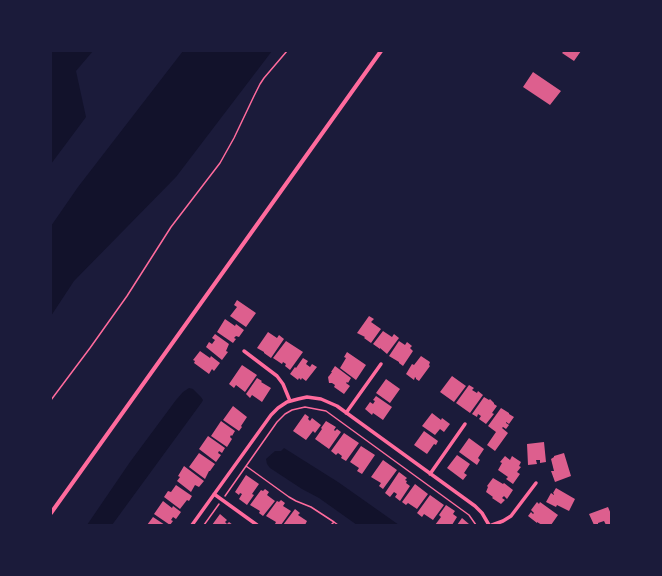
<!DOCTYPE html>
<style>
body{margin:0}
#map{position:relative;width:662px;height:576px;overflow:hidden;background:#1b1b3a;font-family:"Archivo Narrow",sans-serif}
canvas{display:block}
.frame{position:absolute;inset:0;border:52px solid #1b1b3a;pointer-events:none}
</style>
<div id="map">
<canvas width="662" height="576"></canvas>
<div class="frame"></div>
</div>
<script>
const ctx = document.querySelector('canvas').getContext('2d');
ctx.lineJoin = 'round';
function fill(path, color) { ctx.fillStyle = color; ctx.fill(path, 'evenodd'); }
const shape = rows => new Path2D(rows.map(r => 'M' + r).join(''));
function stroke(path, color, width, dash) { ctx.strokeStyle = color; ctx.lineWidth = width; ctx.lineCap = dash ? 'butt' : 'round'; ctx.setLineDash(dash || []); ctx.stroke(path); }
const water = shape([
 [51,51,93,51,76,71,86,117,51,164],
 [183,51,272,51,176,177,74,281,51,316,51,226,78,187],
 [189,388,193,389,201,397,203,400,202,402,112,525,87,525,130,462,176,400,183,392],
 [284,448,338,482,399,525,357,525,319,498,302,489,270,468,267,464,266,459,275,451,281,451]
]);
const building = shape([
 [564,51,581,51,574,61,562,53],
 [533,72,561,91,550,105,523,87],
 [237,300,256,313,246,327,230,316,237,307,234,305],
 [369,316,374,319,371,322,381,329,371,343,364,338,365,337,357,333],
 [225,319,235,326,236,324,244,330,239,337,236,336,234,338,236,339,233,343,217,332],
 [383,331,392,337,394,334,399,338,387,354,380,348,380,349,373,344],
 [268,332,277,338,279,335,284,339,271,358,264,353,264,352,257,348],
 [215,334,229,344,226,351,228,352,222,360,206,347,209,342,212,344,215,340,212,338],
 [286,341,303,352,290,370,285,366,286,364,283,362,282,364,273,358],
 [399,341,405,345,407,342,412,346,410,348,413,351,403,366,399,363,399,362,389,356],
 [200,351,210,358,211,356,220,363,214,371,212,369,209,374,194,363,195,361,193,360],
 [347,352,366,365,356,380,340,368,346,358,344,357],
 [421,356,430,362,429,365,430,366,419,381,416,379,416,378,415,377,414,380,406,374,412,364,414,365],
 [303,358,308,361,306,364,310,367,312,364,317,367,306,381,302,378,301,380,299,378,298,380,290,374,295,367,296,368],
 [242,365,257,375,245,392,236,385,234,388,229,384],
 [335,366,351,378,348,383,347,382,346,383,350,386,344,394,334,387,335,385,332,383,329,383,328,377,329,376,332,372,331,372],
 [452,376,466,386,454,402,440,392],
 [257,378,262,381,261,382,271,388,262,402,252,395,250,398,246,394],
 [386,379,400,389,390,403,376,393],
 [469,385,474,388,472,390,477,393,478,391,483,395,470,413,456,403],
 [376,396,392,407,383,420,373,413,372,415,365,409,370,402,373,404,375,401,373,400],
 [484,397,489,400,490,399,494,403,494,404,497,406,492,413,494,414,486,424,479,419,481,416,478,414,477,417,472,414],
 [233,406,247,417,241,426,242,427,239,431,223,420],
 [501,408,509,413,509,414,514,417,509,424,506,422,506,423,509,425,506,429,503,427,502,428,508,433,495,451,487,445,496,432,488,426],
 [432,413,441,420,442,418,450,424,444,432,440,429,435,435,422,426],
 [305,414,309,417,308,419,310,421,312,418,321,425,315,433,313,431,306,440,293,431],
 [221,421,235,431,232,436,231,435,230,437,232,439,227,447,211,436],
 [326,421,336,427,334,430,335,431,337,429,341,432,329,449,315,439,322,429,321,428],
 [424,431,438,441,436,445,434,444,427,454,414,445],
 [344,433,359,443,346,461,341,458,342,456,338,453,336,455,331,451],
 [208,436,225,448,222,453,219,451,218,453,221,455,216,462,199,449],
 [469,438,484,449,478,458,480,460,477,465,459,452],
 [544,442,546,462,540,463,540,460,536,460,537,464,528,465,527,444],
 [361,446,375,455,362,474,357,471,359,468,350,462],
 [199,453,215,464,210,471,209,471,205,479,189,467],
 [564,453,571,476,555,482,551,471,554,471,551,459,554,457,554,456],
 [457,455,470,464,464,473,467,475,463,480,447,468],
 [505,456,510,460,512,456,521,462,519,466,521,467,517,472,520,474,513,484,506,479,508,477,498,470,502,463,500,462],
 [383,460,397,470,383,489,379,486,381,483,371,477],
 [184,466,204,481,199,487,195,485,191,492,177,481,180,477,178,476],
 [399,472,407,478,405,480,407,481,406,483,410,486,400,501,395,497,397,494,394,492,390,497,385,493],
 [246,475,259,484,252,494,254,495,247,505,239,499,242,494,240,493,239,495,235,492],
 [493,478,503,484,504,483,513,490,507,499,504,496,502,498,505,500,501,504,492,498,493,497,486,492,488,487,487,486],
 [415,484,428,494,417,509,408,503,406,505,402,502],
 [176,485,192,496,189,501,187,500,180,509,164,497,168,491,171,492],
 [556,488,575,499,569,511,557,505,556,507,546,502,551,493,554,495,554,494,553,493],
 [265,489,269,492,267,495,275,501,263,516,259,513,260,511,250,505,261,490,263,491],
 [430,495,444,505,433,520,424,514,422,517,417,513],
 [281,500,285,503,283,506,291,511,281,525,277,525,275,524,276,522,266,516,277,501,279,502],
 [163,501,172,508,173,506,181,512,176,519,173,517,171,520,173,521,170,525,154,514],
 [537,502,539,504,540,502,558,515,551,525,542,525,537,522,537,523,528,516,531,512,533,514,534,513,531,510],
 [446,505,455,511,453,514,457,517,452,525,435,525,441,517,439,515],
 [608,507,611,514,611,525,606,525,604,521,598,523,598,525,594,525,589,514],
 [295,509,300,513,298,515,307,521,305,525,283,525],
 [220,514,227,520,225,522,227,524,229,522,233,525,212,525],
 [153,517,165,525,147,525],
 [462,518,469,524,468,525,457,525]
]);
const path = shape([
 [246,466,289,497,296,501,311,507,334,522],
 [225,496,277,422,285,414,292,410,305,407,326,411,469,515,476,525],
 [204,525,219,504],
 [331,525,334,522,338,525]
]);
const service = shape([
 [51,400,90,348,127,296,171,227,220,163,234,138,254,96,260,84,264,78,287,51]
]);
const minor = shape([
 [244,351,277,376,283,384,290,401],
 [346,413,381,364],
 [430,474,465,424],
 [214,494,257,525],
 [192,525,271,415,278,408,287,402,298,399,307,397,321,399,337,406,475,506,482,513,489,525],
 [492,525,503,521,511,516,536,483]
]);
const tertiary = shape([
 [51,513,381,51]
]);
fill(water, '#12122b');
fill(building, '#dd5f8e');
stroke(path, '#ff6b9d', 1.5);
stroke(service, '#ff6b9d', 1.5);
stroke(minor, '#ff6b9d', 3.5);
stroke(tertiary, '#ff6b9d', 4);
</script>
